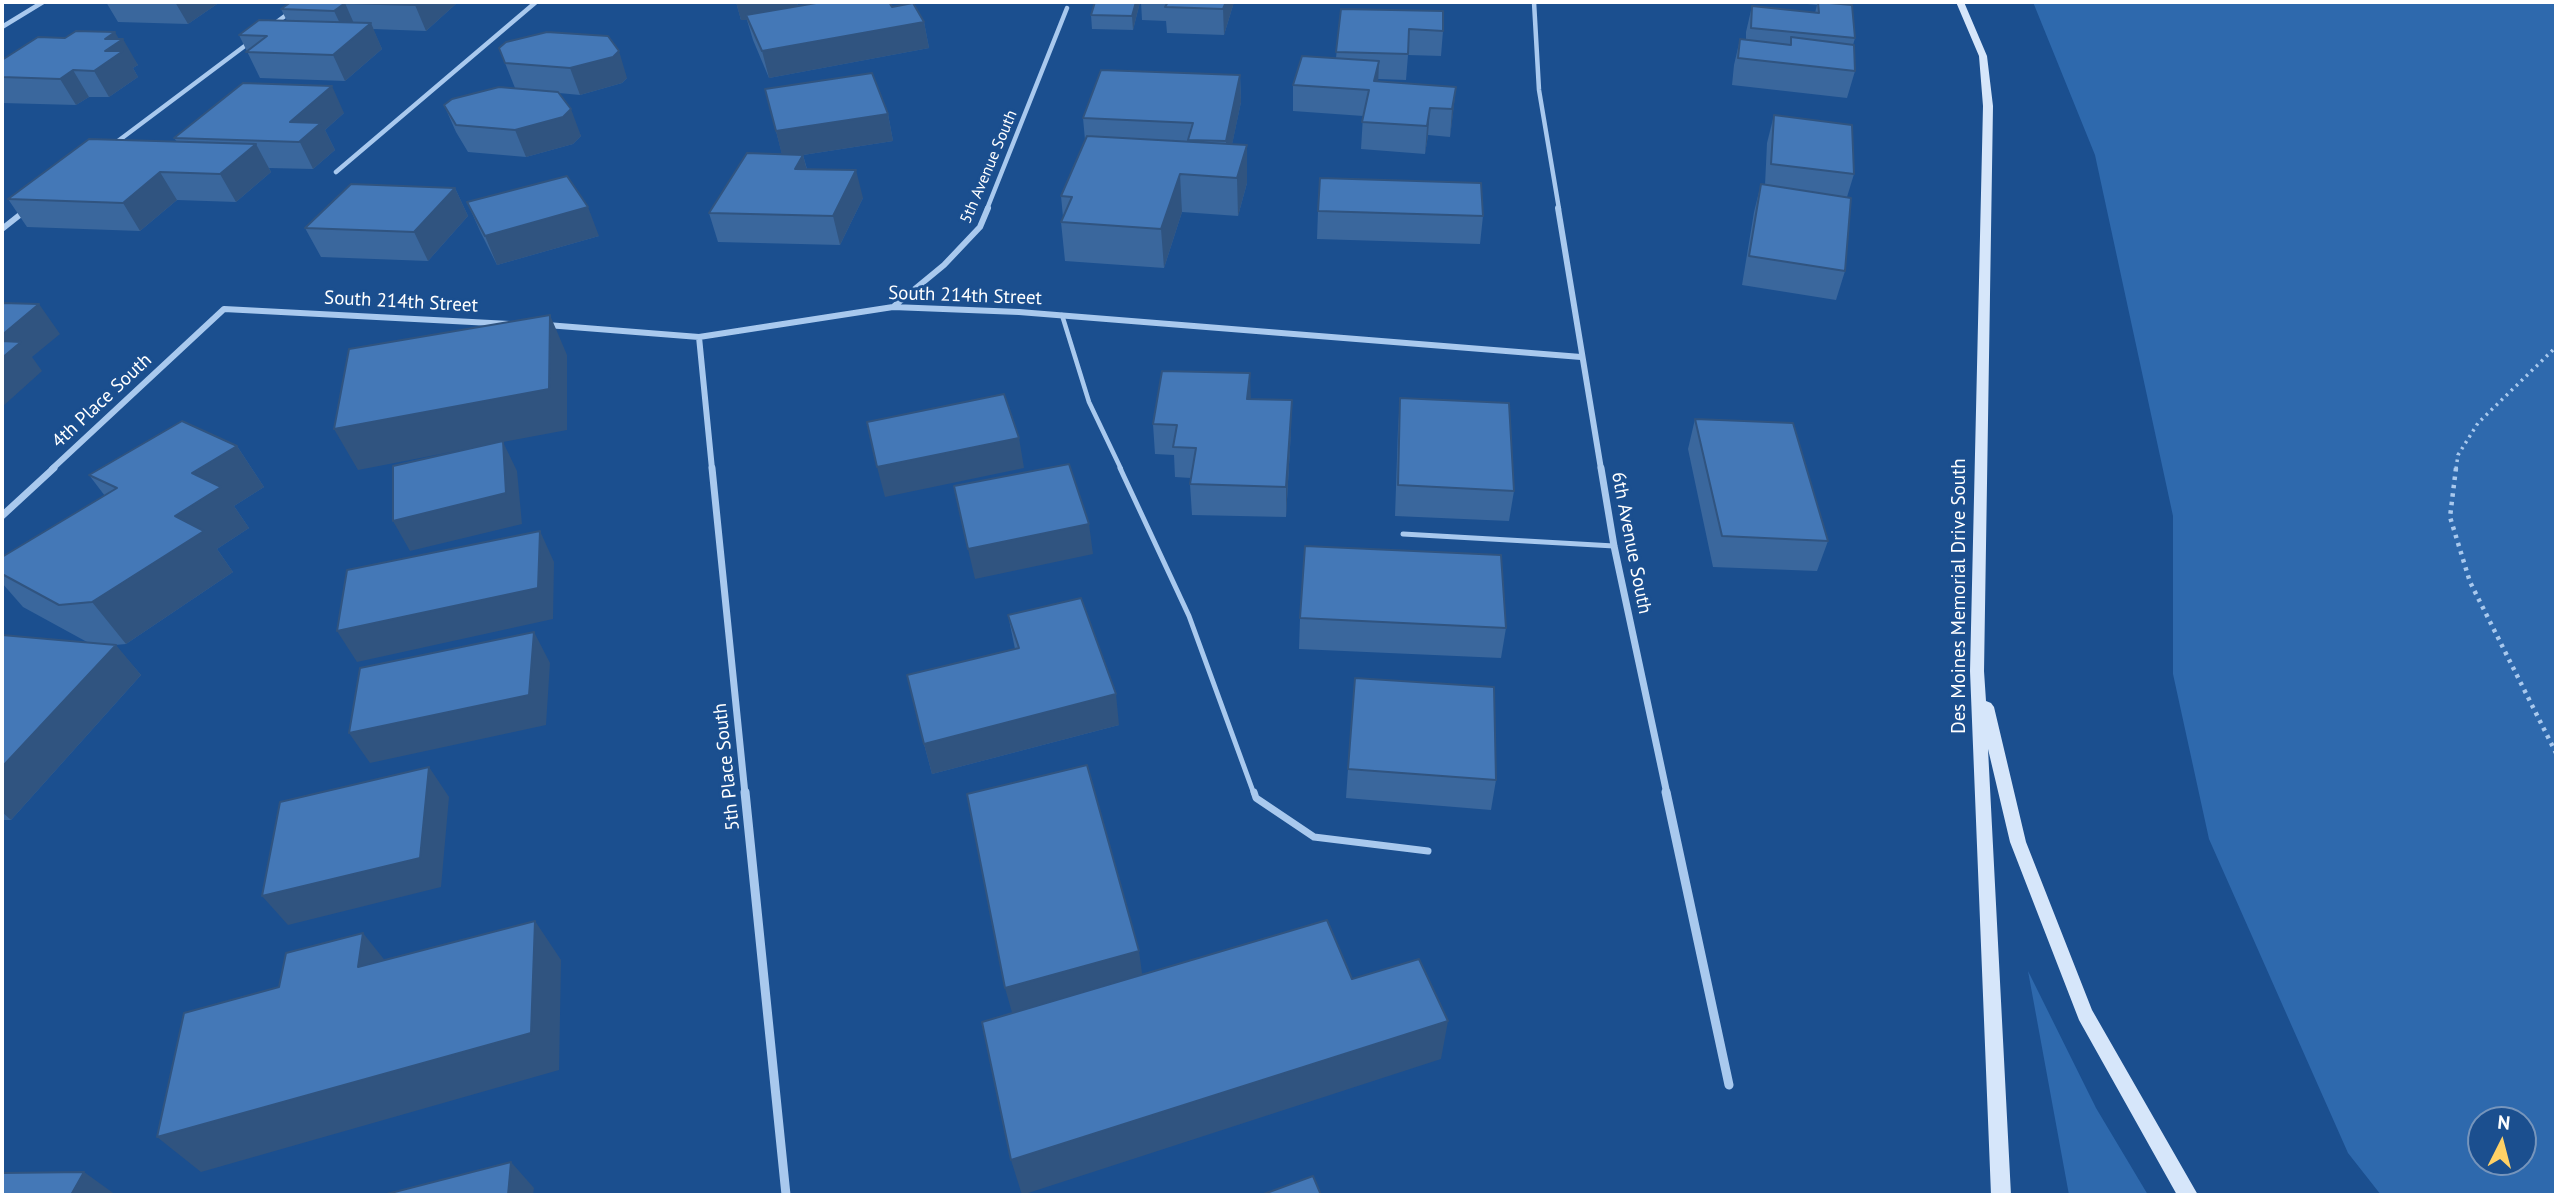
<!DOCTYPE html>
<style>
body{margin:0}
#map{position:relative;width:2558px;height:1197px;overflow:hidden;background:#1b4f8f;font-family:"PT Sans",sans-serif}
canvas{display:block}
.frame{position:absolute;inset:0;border:4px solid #fff;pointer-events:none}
.north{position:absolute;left:2467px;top:1106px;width:70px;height:70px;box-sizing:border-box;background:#1b4f8f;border:2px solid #7695bc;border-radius:50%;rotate:6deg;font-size:19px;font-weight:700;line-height:28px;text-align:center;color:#fff}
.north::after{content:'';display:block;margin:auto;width:24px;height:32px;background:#ffd166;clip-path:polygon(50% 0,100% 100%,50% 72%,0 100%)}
</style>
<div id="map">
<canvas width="2558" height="1197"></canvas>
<div class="frame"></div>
<div class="north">N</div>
</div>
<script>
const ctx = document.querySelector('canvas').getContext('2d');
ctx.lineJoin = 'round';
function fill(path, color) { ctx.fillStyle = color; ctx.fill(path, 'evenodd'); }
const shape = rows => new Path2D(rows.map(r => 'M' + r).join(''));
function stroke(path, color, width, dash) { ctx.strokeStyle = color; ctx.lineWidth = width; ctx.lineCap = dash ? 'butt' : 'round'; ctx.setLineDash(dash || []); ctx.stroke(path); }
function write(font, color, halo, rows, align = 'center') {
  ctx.font = font + ' "PT Sans",sans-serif'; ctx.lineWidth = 6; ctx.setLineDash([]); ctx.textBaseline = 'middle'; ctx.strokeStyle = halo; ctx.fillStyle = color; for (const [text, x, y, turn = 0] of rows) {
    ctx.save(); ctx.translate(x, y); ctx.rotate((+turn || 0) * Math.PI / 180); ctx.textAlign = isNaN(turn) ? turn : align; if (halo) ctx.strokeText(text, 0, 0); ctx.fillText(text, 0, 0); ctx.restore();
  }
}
const green = shape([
 [2033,2,2556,2,2556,1195,2381,1195,2348,1153,2209,839,2173,674,2173,516,2095,155],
 [2481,1120,2523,1120,2523,1162,2481,1162],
 [2028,971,2096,1108,2148,1195,2069,1195]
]);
const pathFar1 = shape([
 [2456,469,2458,455,2478,423,2556,347]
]);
const path = shape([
 [2456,468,2450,517,2470,582,2556,753]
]);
const laneFar2 = shape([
 [1062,315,1089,402,1121,469]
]);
const laneFar1 = shape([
 [1120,468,1189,616,1254,794],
 [1403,534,1614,546]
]);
const lane = shape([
 [1254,792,1256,798,1314,837,1428,851]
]);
const streetFar3 = shape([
 [1534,2,1539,90,1559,209],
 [274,24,304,2],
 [2,27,43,2],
 [114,144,250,42],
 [336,172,536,2],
 [987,209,1067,8]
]);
const streetFar2 = shape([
 [1558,208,1601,469],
 [2,229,26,210],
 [893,307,944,265,980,227,988,208],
 [547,325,699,337,893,307,1019,312,1581,357],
 [699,337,712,469],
 [52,469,224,309,510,324]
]);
const streetFar1 = shape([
 [712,468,745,794],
 [1601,468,1614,546,1667,794],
 [2,516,54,468]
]);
const street = shape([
 [745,792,786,1195],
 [1666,792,1729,1085]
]);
const secondary = shape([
 [1956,2,1964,2,1987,56,1993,106,1984,671,1986,701,1991,703,1994,707,2026,842,2092,1010,2198,1195,2177,1195,2079,1020,2010,842,1988,749,2011,1195,1991,1195,1970,671,1983,106,1979,56,1956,2]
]);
const wall = shape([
 [106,2,220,2,188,24,118,22],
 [291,2,458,2,426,31,373,29,382,49,345,81,260,78,239,35,287,21,281,9],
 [736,2,797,3,798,6,892,7,924,22,929,48,769,78,753,40,747,20,741,20],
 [1140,2,1133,30,1092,29,1091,15],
 [1141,2,1234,2,1224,35,1167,33,1166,21,1142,20],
 [1787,2,1840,2,1840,4,1855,38,1853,45,1855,71,1847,98,1732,85,1734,65,1740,39,1746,39,1746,32,1752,6,1815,13,1817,5],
 [1341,9,1443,31,1441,56,1408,55,1406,80,1378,79,1378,81,1456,87,1450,137,1428,135,1425,154,1361,149,1363,116,1293,111,1293,85,1336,58],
 [119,39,138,65,133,68,138,77,109,97,89,97,76,105,2,103,2,60],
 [499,48,627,78,622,83,580,95,559,93,581,136,573,144,526,157,468,152,456,132,444,105,515,88],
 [1240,75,1241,102,1232,144,1247,183,1238,216,1182,212,1164,268,1065,261,1061,222,1063,217,1061,196,1085,140,1083,118],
 [765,89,888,114,893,141,803,155,807,169,863,198,840,245,718,242,709,213,782,154],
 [344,113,325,130,335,150,313,169,269,168,271,172,236,202,177,200,140,231,27,227,8,199,177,142,174,138],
 [1774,115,1854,174,1847,197,1845,271,1836,300,1742,285,1754,212,1761,184,1765,185,1767,143],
 [455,188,468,216,428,261,321,257,305,228],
 [467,202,599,236,497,265,480,231],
 [1318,211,1483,216,1480,244,1317,239],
 [1250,373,1250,399,1291,430,1286,517,1192,515,1190,484,1191,478,1175,477,1174,455,1155,454,1153,424],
 [1400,398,1514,491,1509,521,1395,516,1398,428],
 [1695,419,1828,541,1817,571,1713,567,1688,449],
 [237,446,264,487,234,506,249,528,217,549,233,572,126,644,115,645,141,675,11,820,2,820,2,635,87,642,23,607,2,583,2,557,105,496,89,475],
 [1008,615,1119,725,932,774,924,744,1015,649],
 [1300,618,1506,628,1501,658,1299,649],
 [1348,769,1496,780,1491,810,1346,798]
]);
const shadedWall = shape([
 [175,2,220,2,188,24],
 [419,2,458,2,426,31,415,5],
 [736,2,809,2,797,3,799,13,746,15,747,20,741,20],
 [1136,2,1140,2,1133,30,1132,16],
 [1226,2,1234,2,1224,35,1223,9],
 [345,3,356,28,346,36,334,11],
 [924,22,929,48,769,78,762,51],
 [371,23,382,49,345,81,333,55],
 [115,32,120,41,123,39,138,65,133,68,138,77,109,97,94,71,105,51,105,39],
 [619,51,627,78,622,83,580,95,570,68],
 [1379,61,1378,87,1374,81],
 [73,70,89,97,76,105,60,79],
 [1240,75,1241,102,1227,169,1226,141],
 [332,86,344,113,325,130,335,150,313,169,290,122],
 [1456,87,1453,114,1450,137,1452,109],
 [1430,108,1428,135,1425,154,1427,126],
 [571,109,581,136,573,144,526,157,515,130],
 [888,114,893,141,803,155,810,182,783,159,776,131],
 [256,144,271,172,236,202,220,174],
 [1247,145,1247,183,1238,216,1237,178],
 [856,170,863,198,840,245,833,216],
 [160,172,177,200,140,231,123,203],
 [1180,174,1182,212,1164,268,1161,229],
 [455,188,468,216,428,261,414,232],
 [588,207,599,236,497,265,485,236],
 [39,304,60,334,32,357,42,371,2,407,2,335],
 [550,315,567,355,567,430,503,442,517,471,522,524,410,551,393,521,503,442,358,470,334,429],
 [1250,373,1251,402,1247,399],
 [1292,400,1291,430,1286,517,1286,487],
 [1019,438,1024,468,885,497,877,467],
 [237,446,264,487,234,506,249,528,217,549,233,572,126,644,92,602,175,516,192,473],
 [1089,524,1093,554,975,579,968,549],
 [540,531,554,562,553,619,357,662,337,631],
 [534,632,550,663,546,725,370,763,349,733],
 [116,645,141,675,11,820,2,812,2,767],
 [1116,694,1119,725,932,774,924,744],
 [429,767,449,797,441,887,288,925,262,896],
 [535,921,561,960,559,1070,201,1172,157,1137],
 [363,933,395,973,358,967],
 [1139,951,1143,980,1013,1016,1005,988],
 [1448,1021,1441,1059,1022,1195,1011,1160],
 [511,1162,534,1188,533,1195,508,1195],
 [84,1172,116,1195,71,1195]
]);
const building = shape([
 [291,2,419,2,415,5,345,3,334,11,281,9,291,2],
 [822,2,889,2,892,7,913,3,924,22,762,51,746,15,822,2],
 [1095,2,1136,2,1132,16,1091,15,1095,2],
 [1168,2,1226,2,1223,9,1165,7,1168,2],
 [1818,2,1852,5,1855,38,1751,28,1752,6,1819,13,1818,2],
 [1341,9,1443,11,1443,31,1409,29,1408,54,1336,52,1341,9],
 [259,20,371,23,333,55,246,52,267,36,239,35,259,20],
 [76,31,115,32,105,39,123,39,105,51,123,51,94,71,73,70,60,79,2,77,2,60,38,37,65,38,76,31],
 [547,32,608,36,619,51,613,57,570,68,505,63,499,48,506,42,547,32],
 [1791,37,1854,45,1855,71,1738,58,1740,39,1791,45,1791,37],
 [1302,56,1379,61,1374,81,1456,87,1452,109,1430,108,1427,126,1362,122,1369,90,1293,85,1302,56],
 [1101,70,1240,75,1226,141,1188,140,1193,123,1083,118,1101,70],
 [872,73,888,114,776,131,765,89,872,73],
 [243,83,332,86,290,122,321,123,299,142,174,138,243,83],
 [499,87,558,92,571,109,563,117,515,130,456,125,444,105,452,99,499,87],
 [1774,115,1852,125,1854,174,1771,164,1774,115],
 [1087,136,1247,145,1237,178,1180,174,1161,229,1061,222,1072,197,1061,196,1087,136],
 [89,139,256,144,220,174,160,172,123,203,8,199,89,139],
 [747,153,803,155,795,169,856,170,833,216,709,213,747,153],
 [567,176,588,207,485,236,467,202,567,176],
 [1320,178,1481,183,1483,216,1318,211,1320,178],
 [351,184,455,188,414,232,305,228,351,184],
 [1761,184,1851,198,1845,271,1749,256,1761,184],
 [2,303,39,304,2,335,2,303],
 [550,315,549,389,334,429,349,349,550,315],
 [2,341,21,342,2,358,2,341],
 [1162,371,1250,373,1247,399,1292,400,1286,487,1190,484,1196,448,1173,447,1177,425,1153,424,1162,371],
 [1004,394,1019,438,877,467,867,422,1004,394],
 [1400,398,1509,403,1514,491,1398,485,1400,398],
 [1695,419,1793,423,1828,541,1722,536,1695,419],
 [182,421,237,446,192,473,221,487,175,516,204,531,92,602,59,605,2,574,2,557,117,488,89,475,182,421],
 [503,441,506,493,393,521,393,466,503,441],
 [1069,464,1089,524,968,549,954,486,1069,464],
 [540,531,538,588,337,631,347,570,540,531],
 [1305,546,1501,555,1506,628,1300,618,1305,546],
 [1081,598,1116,694,924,744,907,675,1019,648,1008,615,1081,598],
 [534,632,529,695,349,733,360,668,534,632],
 [2,635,116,645,2,767,2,635],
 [1355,678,1494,687,1496,780,1348,769,1355,678],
 [1087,765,1139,951,1005,988,967,794,1087,765],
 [429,767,420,858,262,896,280,802,429,767],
 [1327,920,1352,979,1419,959,1448,1021,1011,1160,982,1022,1327,920],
 [535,921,531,1033,157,1137,184,1013,279,987,286,953,363,933,358,967,535,921],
 [511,1162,508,1195,383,1195,511,1162],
 [84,1172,71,1195,2,1195,2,1173,84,1172],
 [1313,1176,1321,1195,1261,1195,1313,1176]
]);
const farStreetnames = [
 ["5th Avenue South",989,167,-67]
];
const streetNames = [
 ["South 214th Street",965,296,2],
 ["South 214th Street",401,302,3],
 ["4th Place South",102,401,-43],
 ["6th Avenue South",1631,543,79],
 ["Des Moines Memorial Drive South",1960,596,-90],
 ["5th Place South",727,767,-96]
];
fill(green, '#2e69ad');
stroke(pathFar1, '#a9c9ee', 3.5, [2.5, 4.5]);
stroke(path, '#a9c9ee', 4.5, [3.5, 5]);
stroke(laneFar2, '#a9c9ee', 4.5);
stroke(laneFar1, '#a9c9ee', 5);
stroke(lane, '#a9c9ee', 7);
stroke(streetFar3, '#a9c9ee', 4.5);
stroke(streetFar2, '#a9c9ee', 6);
stroke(streetFar1, '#a9c9ee', 7);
stroke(street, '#a9c9ee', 9);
fill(secondary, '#d6e6fa');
fill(wall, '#3a679d');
fill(shadedWall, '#305480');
fill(building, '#4478b7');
stroke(building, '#305480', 2);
write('16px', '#fff', '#1b4f8f', farStreetnames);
write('19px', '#fff', '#1b4f8f', streetNames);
</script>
